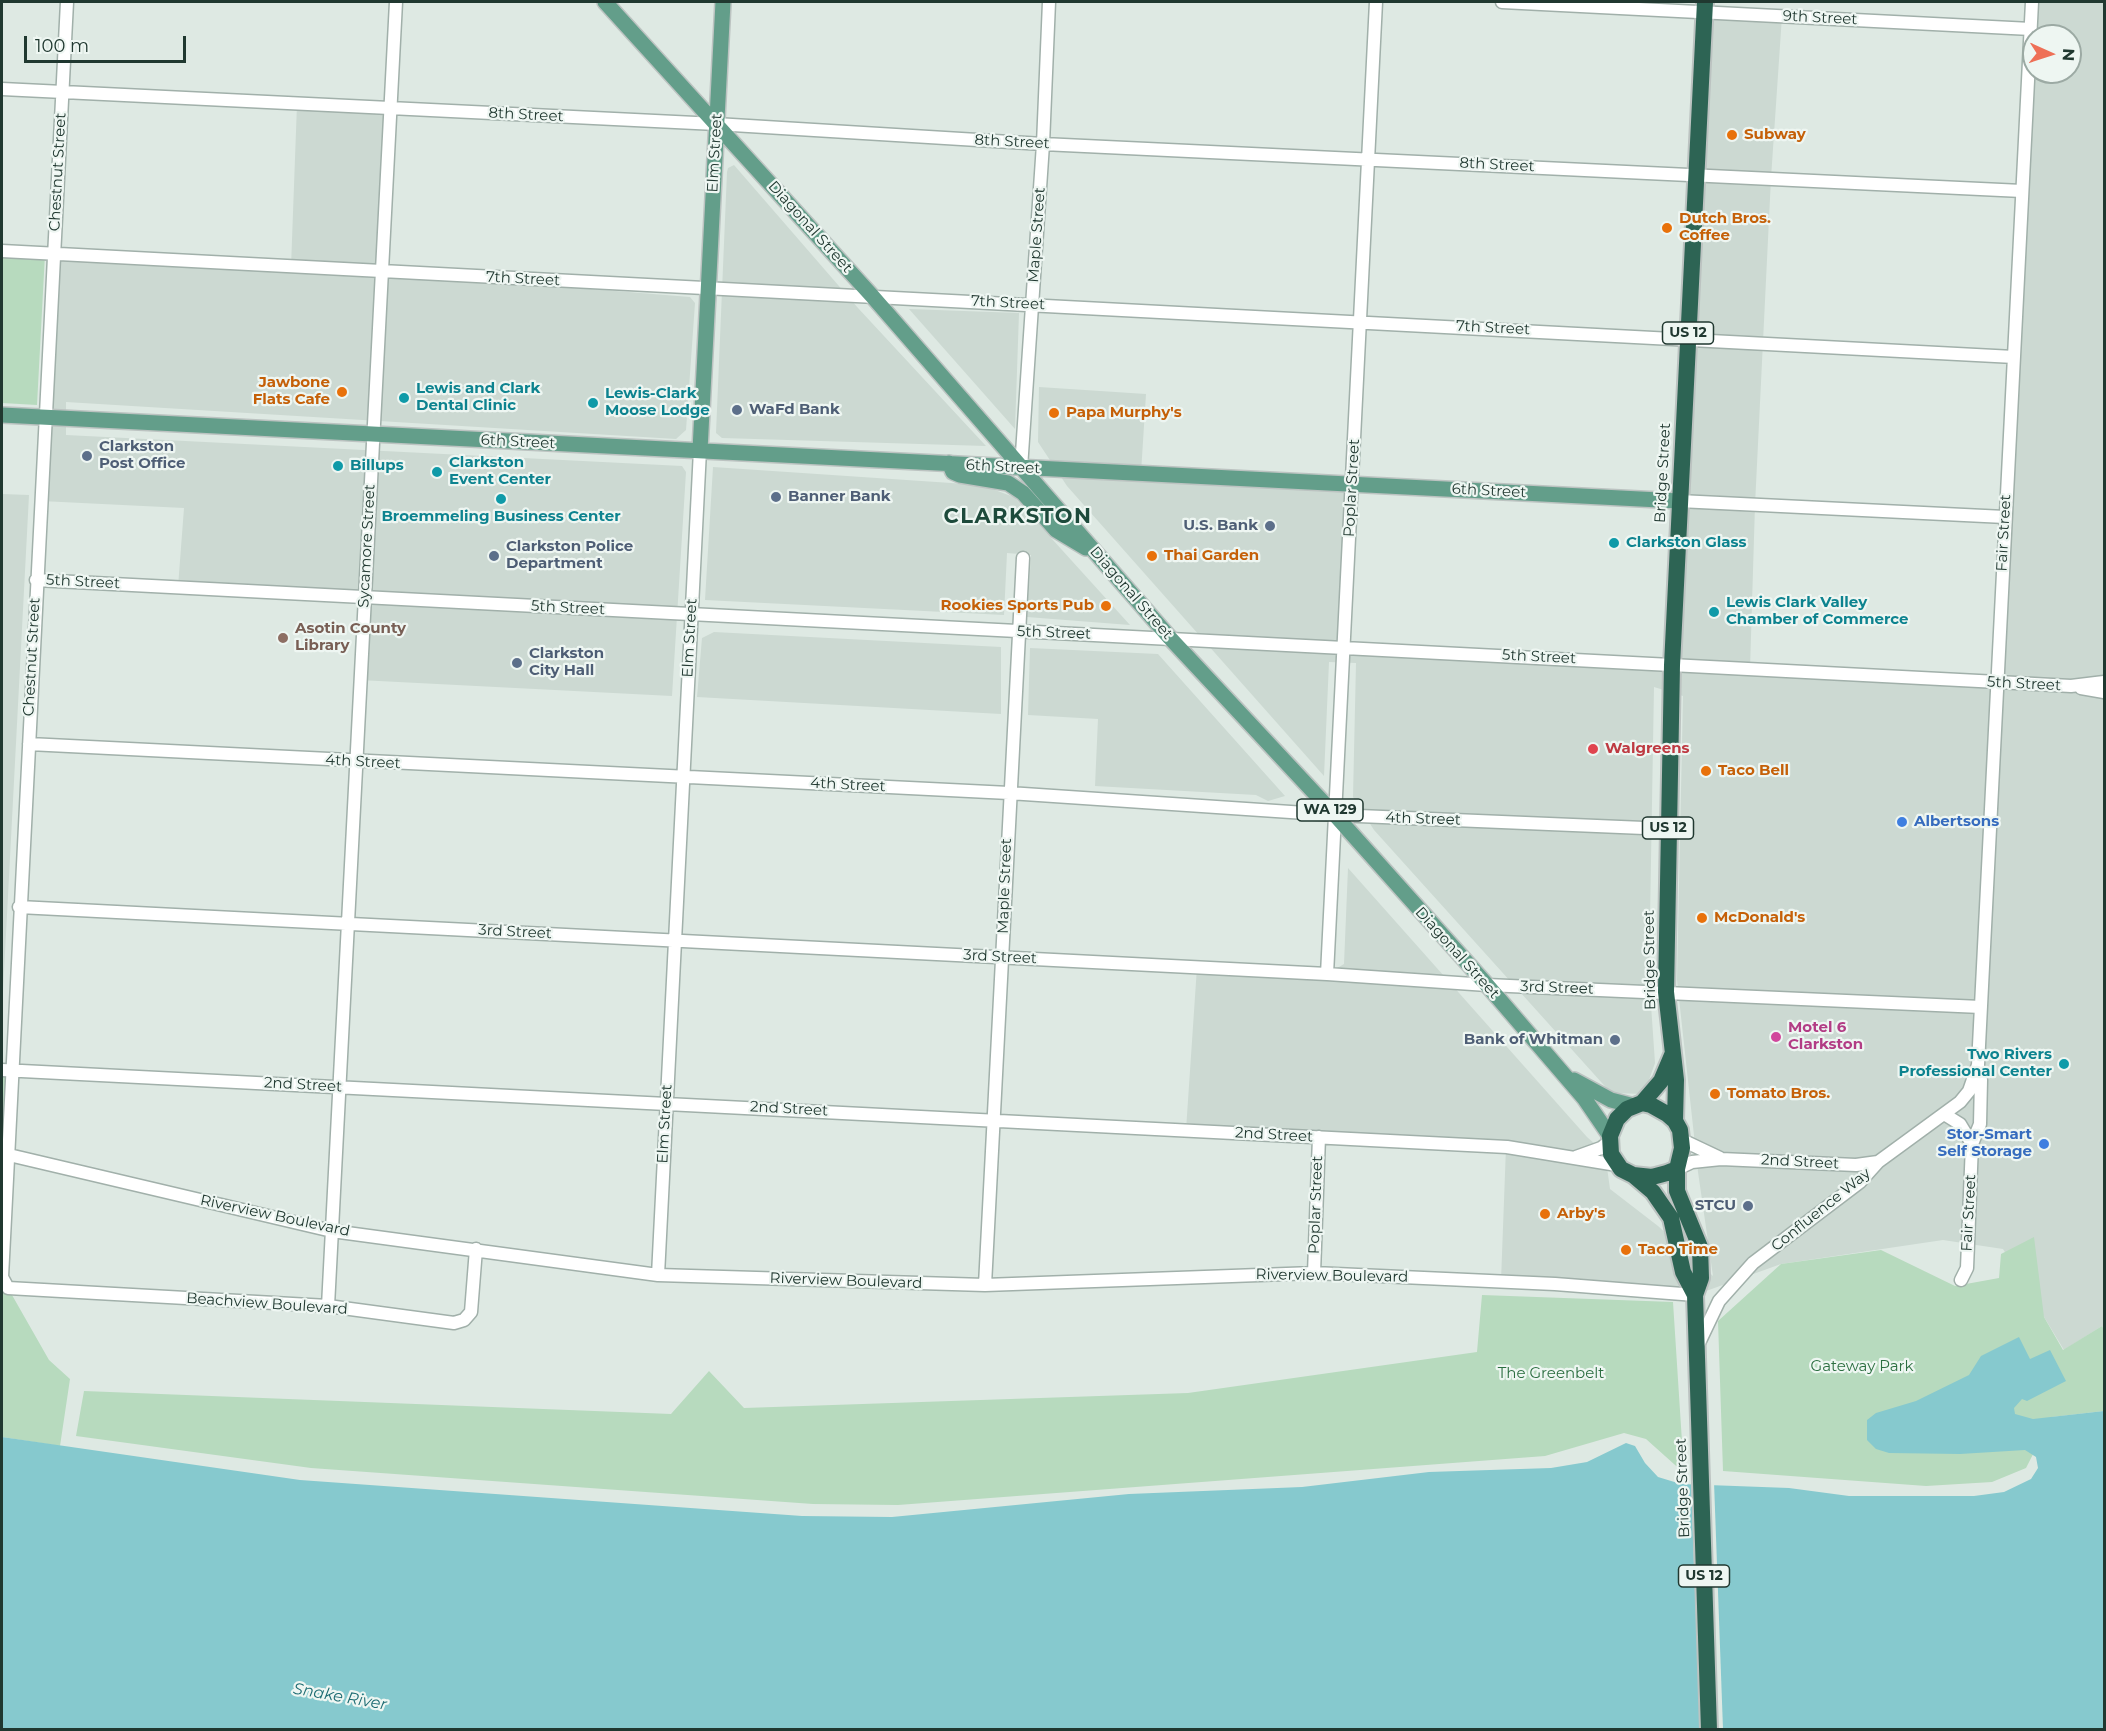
<!DOCTYPE html>
<style>
body{margin:0}
#map{position:relative;width:2106px;height:1731px;overflow:hidden;background:#dee9e3;font-family:Montserrat,sans-serif}
canvas{display:block}
.frame{position:absolute;inset:0;border:3px solid #203830;pointer-events:none}
.north{position:absolute;left:2022px;top:24px;width:60px;height:60px;box-sizing:border-box;background:#eef6f2;border:2px solid #9caaa4;border-radius:50%;rotate:93deg;font-size:16px;font-weight:700;line-height:24px;text-align:center;color:#203830}
.north::after{content:'';display:block;margin:auto;width:21px;height:27px;background:#ee7057;clip-path:polygon(50% 0,100% 100%,50% 72%,0 100%)}
.scale{position:absolute;left:24px;top:36px;width:162px;height:27px;box-sizing:border-box;border:3px solid #203830;border-top:0;padding-left:8px;font-size:18px;line-height:21px;white-space:nowrap;color:#203830;-webkit-text-stroke:4px #eef6f2;paint-order:stroke}
</style>
<div id="map">
<canvas width="2106" height="1731"></canvas>
<div class="frame"></div>
<div class="north">N</div>
<div class="scale">100 m</div>
</div>
<script>
const ctx = document.querySelector('canvas').getContext('2d');
ctx.lineJoin = 'round';
function fill(path, color) { ctx.fillStyle = color; ctx.fill(path, 'evenodd'); }
const shape = rows => new Path2D(rows.map(r => 'M' + r).join(''));
function stroke(path, color, width, dash) { ctx.strokeStyle = color; ctx.lineWidth = width; ctx.lineCap = dash ? 'butt' : 'round'; ctx.setLineDash(dash || []); ctx.stroke(path); }
function write(font, color, halo, rows, align = 'center') {
  ctx.font = font + ' Montserrat,sans-serif'; ctx.lineWidth = 4.5; ctx.setLineDash([]); ctx.textBaseline = 'middle'; ctx.strokeStyle = halo; ctx.fillStyle = color; for (const [text, x, y, turn = 0] of rows) {
    ctx.save(); ctx.translate(x, y); ctx.rotate((+turn || 0) * Math.PI / 180); ctx.textAlign = isNaN(turn) ? turn : align; if (halo) ctx.strokeText(text, 0, 0); ctx.fillText(text, 0, 0); ctx.restore();
  }
}
const built = shape([
 [2032,2,2104,2,2104,1330,2102,1326,2064,1350,2003,1249,1943,1240,1781,1264,1695,1295,1501,1281,1506,1147,1186,1130,1197,967,1327,974,1344,964,1348,868,1587,1137,1605,1153,1610,1189,1658,1226,1713,1276,1698,1172,1677,980,1683,696,1654,687,1649,976,1655,1063,1644,1094,1611,1093,1374,830,1353,797,1356,663,1329,662,1324,776,1067,486,1038,442,1039,387,1146,394,1141,473,1352,484,1345,646,1672,665,1704,12,1782,16,1771,178,1755,505,1750,669,1998,682],
 [2034,36,2070,36,2070,72,2034,72],
 [297,104,390,109,381,272,690,297,695,303,686,430,676,439,66,402,66,435,682,466,686,472,672,696,359,680,364,597,178,587,184,508,41,501,54,254,291,267],
 [734,165,858,308,986,446,722,438,716,433,727,172,728,168],
 [909,309,1019,313,1015,429],
 [713,467,981,485,1014,497,1130,625,1027,617,1031,555,1007,553,1004,615,705,600],
 [2,494,29,495,2,1010],
 [714,632,1001,647,1001,714,697,697,702,638],
 [1030,648,1158,654,1285,796,1268,801,1256,795,1095,786,1098,719,1028,715]
]);
const green = shape([
 [2,251,45,254,37,405,2,403],
 [2,1070,12,1071,9,1155,8,1288,49,1360,70,1379,60,1446,2,1437],
 [2034,1237,2044,1317,2063,1350,2102,1326,2104,1330,2104,1411,2052,1417,2026,1468,1992,1482,1926,1486,1723,1471,1718,1321,1781,1264,1881,1250,1955,1286,1999,1278,2001,1254],
 [1482,1295,1673,1302,1684,1473,1646,1439,1624,1433,1545,1456,898,1505,813,1504,311,1468,76,1436,84,1391,671,1414,709,1371,744,1408,1188,1393,1477,1352]
]);
const water = shape([
 [2019,1337,2030,1359,2050,1350,2066,1381,2027,1401,2022,1399,2014,1408,2015,1414,2033,1419,2104,1411,2104,1729,2,1730,2,1437,300,1480,802,1516,892,1517,1129,1494,1302,1487,1429,1472,1551,1468,1587,1462,1626,1443,1635,1446,1645,1463,1658,1477,1681,1484,1789,1488,1849,1496,1974,1496,2004,1492,2031,1479,2038,1468,2036,1457,2025,1450,1960,1454,1889,1453,1876,1449,1867,1440,1867,1420,1876,1413,1916,1401,1969,1375,1981,1356]
]);
const pier = shape([
 [1691,1482,1714,1482,1723,1729,1700,1729]
]);
const minor = shape([
 [67,2,2,1277,8,1288,328,1306,454,1323,464,1320,471,1312,476,1249],
 [1502,2,2031,29],
 [2,89,716,124,1043,144,2022,191],
 [2,251,2014,357],
 [1021,468,1043,144,1049,2],
 [1679,501,2005,517],
 [36,580,1998,682,2071,686,2104,682],
 [2081,688,2104,692],
 [29,744,1009,793,1335,815,1668,829],
 [19,907,1327,974,1487,985,1981,1007],
 [1327,974,1376,2],
 [2,1070,1507,1147,1617,1165],
 [1944,1114,1960,1124,1972,1144],
 [1682,1140,1720,1158],
 [9,1155,332,1231,658,1275,985,1285,1314,1273,1555,1284,1695,1295],
 [1576,1157,1601,1148,1609,1142],
 [1677,1169,1692,1162,1721,1159,1856,1165,1878,1162],
 [1314,1273,1319,1137],
 [658,1275,700,450],
 [1961,1280,1967,1268,1972,1144,1980,1124,1981,1080,1979,1069],
 [985,1285,1023,558],
 [328,1306,396,2],
 [1698,1345,1719,1301,1753,1263,1860,1182,1878,1162,1960,1102,1969,1091,1978,1065,2032,2]
]);
const major = shape([
 [605,2,873,297,1170,638,1335,815,1487,985,1584,1098,1610,1136],
 [2,415,1679,501],
 [700,450,723,2],
 [949,463,953,472,960,475,1008,483,1023,493,1056,530,1086,548],
 [1574,1080,1611,1100,1634,1106]
]);
const highway = shape([
 [1642,1103,1651,1105,1667,1114,1675,1121,1680,1130,1682,1148,1677,1169,1667,1173,1652,1177,1633,1175,1621,1169,1611,1154,1610,1136,1617,1119,1627,1109,1642,1103],
 [1642,1103,1661,1081,1672,1055],
 [1675,1121,1676,1080,1666,992,1672,665,1705,2],
 [1677,1169,1677,1191,1700,1247,1701,1278,1695,1295,1709,1730],
 [1633,1175,1653,1192,1671,1218,1683,1272,1695,1295]
]);
const markers = [
 [1732,135,6,"#e8710a"],
 [1667,228,6,"#e8710a"],
 [342,392,6,"#e8710a"],
 [404,398,6,"#0f9aa8"],
 [593,403,6,"#0f9aa8"],
 [737,410,6,"#5c6f8a"],
 [1054,413,6,"#e8710a"],
 [87,456,6,"#5c6f8a"],
 [338,466,6,"#0f9aa8"],
 [437,472,6,"#0f9aa8"],
 [776,497,6,"#5c6f8a"],
 [501,499,6,"#0f9aa8"],
 [1270,526,6,"#5c6f8a"],
 [1614,543,6,"#0f9aa8"],
 [494,556,6,"#5c6f8a"],
 [1152,556,6,"#e8710a"],
 [1106,606,6,"#e8710a"],
 [1714,612,6,"#0f9aa8"],
 [283,638,6,"#8d6e63"],
 [517,663,6,"#5c6f8a"],
 [1593,749,6,"#e0444e"],
 [1706,771,6,"#e8710a"],
 [1902,822,6,"#3f7fe0"],
 [1702,918,6,"#e8710a"],
 [1776,1037,6,"#d1479c"],
 [1615,1040,6,"#5c6f8a"],
 [2064,1064,6,"#0f9aa8"],
 [1715,1094,6,"#e8710a"],
 [2044,1144,6,"#3f7fe0"],
 [1748,1206,6,"#5c6f8a"],
 [1545,1214,6,"#e8710a"],
 [1626,1250,6,"#e8710a"]
];
const shields = [
 [1688,333,51],
 [1330,810,66],
 [1668,828,51],
 [1704,1576,51]
];
const shieldNames = [
 ["US 12",1688,333],
 ["WA 129",1330,810],
 ["US 12",1668,828],
 ["US 12",1704,1576]
];
const streetNames = [
 ["9th Street",1820,18,3],
 ["8th Street",526,115,3],
 ["8th Street",1012,142,3],
 ["Elm Street",715,153,-87],
 ["8th Street",1497,165,3],
 ["Chestnut Street",58,172,-87],
 ["Diagonal Street",810,227,48],
 ["Maple Street",1037,235,-86],
 ["7th Street",523,279,3],
 ["7th Street",1008,303,3],
 ["7th Street",1493,328,3],
 ["6th Street",518,442,3],
 ["6th Street",1003,467,3],
 ["Bridge Street",1663,473,-87],
 ["Poplar Street",1352,488,-87],
 ["6th Street",1489,491,3],
 ["Fair Street",2004,533,-87],
 ["Sycamore Street",367,546,-87],
 ["5th Street",83,582,3],
 ["Diagonal Street",1131,593,49],
 ["5th Street",568,608,3],
 ["5th Street",1054,633,2],
 ["Elm Street",690,638,-87],
 ["Chestnut Street",32,657,-87],
 ["5th Street",1539,657,3],
 ["5th Street",2024,684,3],
 ["4th Street",363,762,3],
 ["4th Street",848,785,3],
 ["4th Street",1423,819,2],
 ["Maple Street",1005,886,-88],
 ["3rd Street",515,932,3],
 ["Diagonal Street",1457,953,48],
 ["3rd Street",1000,957,3],
 ["Bridge Street",1650,960,-91],
 ["3rd Street",1557,988,2],
 ["2nd Street",303,1085,3],
 ["2nd Street",789,1109,3],
 ["Elm Street",665,1124,-87],
 ["2nd Street",1274,1135,3],
 ["2nd Street",1800,1162,3],
 ["Poplar Street",1316,1205,-88],
 ["Confluence Way",1821,1210,-39],
 ["Fair Street",1969,1213,-87],
 ["Riverview Boulevard",275,1216,12],
 ["Riverview Boulevard",1332,1276,1],
 ["Riverview Boulevard",846,1281,2],
 ["Beachview Boulevard",267,1304,4],
 ["Bridge Street",1683,1488,-92]
];
const foodNames = [
 ["Subway",1744,135],
 ["Dutch Bros.",1679,219],
 ["Coffee",1679,236],
 ["Jawbone",330,383,"right"],
 ["Flats Cafe",330,400,"right"],
 ["Papa Murphy's",1066,413],
 ["Thai Garden",1164,556],
 ["Rookies Sports Pub",1094,606,"right"],
 ["Taco Bell",1718,771],
 ["McDonald's",1714,918],
 ["Tomato Bros.",1727,1094],
 ["Arby's",1557,1214],
 ["Taco Time",1638,1250]
];
const cultureNames = [
 ["Lewis and Clark",416,389],
 ["Dental Clinic",416,406],
 ["Lewis-Clark",605,394],
 ["Moose Lodge",605,411],
 ["Clarkston",449,463],
 ["Event Center",449,480],
 ["Billups",350,466],
 ["Broemmeling Business Center",501,517,"center"],
 ["Clarkston Glass",1626,543],
 ["Lewis Clark Valley",1726,603],
 ["Chamber of Commerce",1726,620],
 ["Two Rivers",2052,1055,"right"],
 ["Professional Center",2052,1072,"right"]
];
const serviceNames = [
 ["WaFd Bank",749,410],
 ["Clarkston",99,447],
 ["Post Office",99,464],
 ["Banner Bank",788,497],
 ["U.S. Bank",1258,526,"right"],
 ["Clarkston Police",506,547],
 ["Department",506,564],
 ["Clarkston",529,654],
 ["City Hall",529,671],
 ["Bank of Whitman",1603,1040,"right"],
 ["STCU",1736,1206,"right"]
];
const educationNames = [
 ["Asotin County",295,629],
 ["Library",295,646]
];
const healthNames = [
 ["Walgreens",1605,749]
];
const shopNames = [
 ["Albertsons",1914,822],
 ["Stor-Smart",2032,1135,"right"],
 ["Self Storage",2032,1152,"right"]
];
const hotelNames = [
 ["Motel 6",1788,1028],
 ["Clarkston",1788,1045]
];
const parkNames = [
 ["Gateway Park",1862,1367],
 ["The Greenbelt",1551,1374]
];
const waterNames = [
 ["Snake River",340,1697,10]
];
const districtNames = [
 ["CLARKSTON",1018,517]
];
fill(built, '#ccd9d2');
fill(green, '#b7dabe');
fill(water, '#86c9ce');
fill(pier, '#dee9e3');
stroke(minor, '#a1b0aa', 15);
stroke(major, '#bcc3c1', 18);
stroke(highway, '#bcc3c1', 20);
stroke(minor, '#fff', 12);
stroke(major, '#639e8a', 15);
stroke(highway, '#2d6454', 16);
for (const [x, y, r, color] of markers) { const dot = new Path2D(); dot.arc(x, y, r, 0, 2 * Math.PI); ctx.fillStyle = color; ctx.fill(dot); stroke(dot, '#eef6f2', 2); }
for (const [x, y, w] of shields) { const box = new Path2D(); box.roundRect(x - w / 2, y - 11, w, 22, 4.5); ctx.fillStyle = '#eef6f2'; ctx.fill(box); stroke(box, '#203830', 1.5); }
write('bold 14px', '#203830', null, shieldNames);
write('15px', '#203830', '#eef6f2', streetNames);
write('bold 15px', '#c56008', '#eef6f2', foodNames, 'left');
write('bold 15px', '#0d838f', '#eef6f2', cultureNames, 'left');
write('bold 15px', '#4e5e75', '#eef6f2', serviceNames, 'left');
write('bold 15px', '#785e54', '#eef6f2', educationNames, 'left');
write('bold 15px', '#be3a42', '#eef6f2', healthNames, 'left');
write('bold 15px', '#366cbe', '#eef6f2', shopNames, 'left');
write('bold 15px', '#b23c85', '#eef6f2', hotelNames, 'left');
write('15px', '#2b6e40', '#eef6f2', parkNames);
write('italic 16px', '#1c6b72', '#eef6f2', waterNames);
ctx.letterSpacing = '1.5px';
write('bold 21px', '#1d4a3b', '#eef6f2', districtNames);
ctx.letterSpacing = '0px';
</script>
